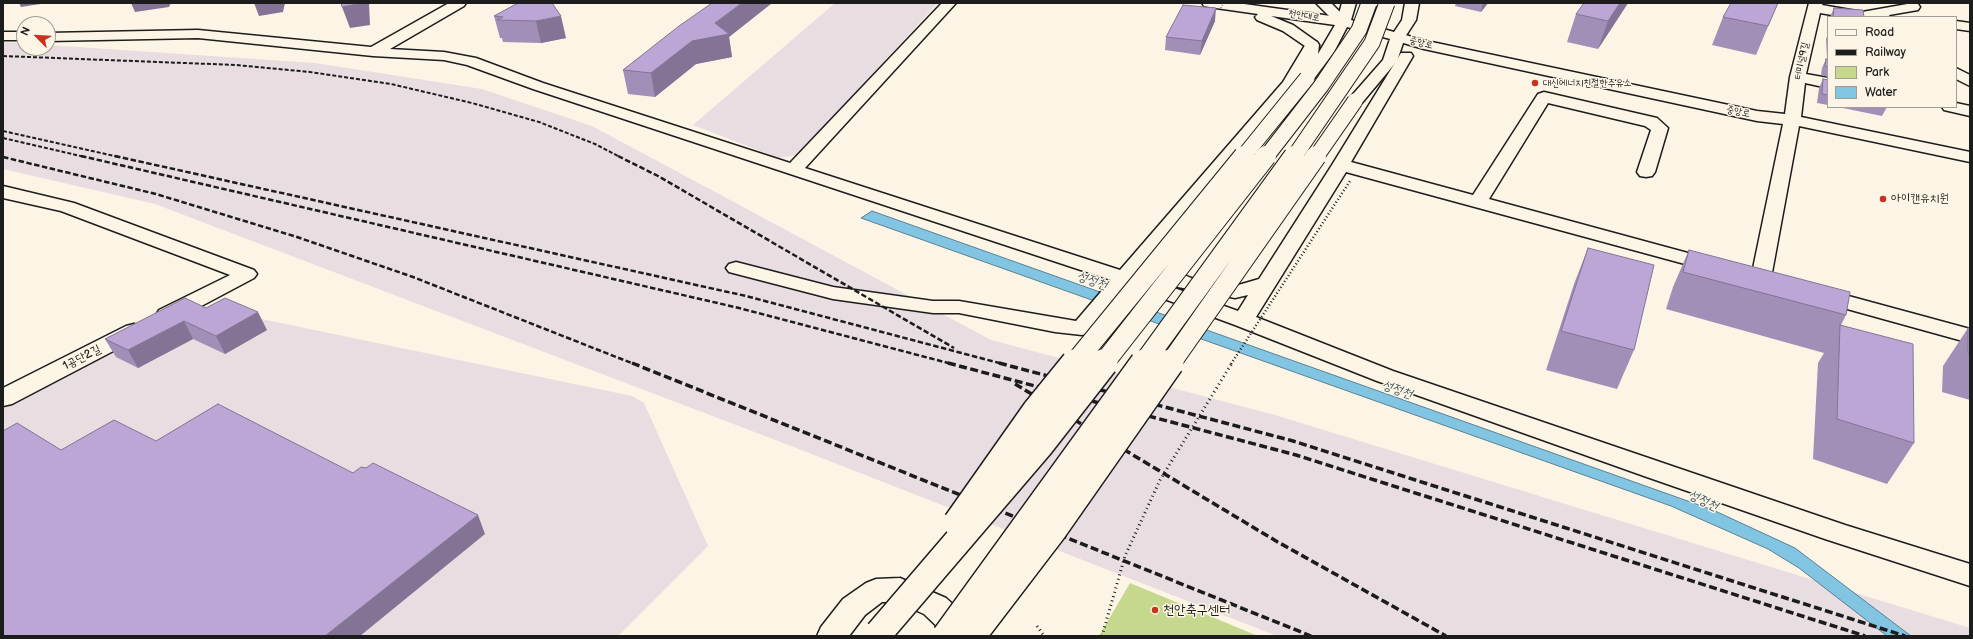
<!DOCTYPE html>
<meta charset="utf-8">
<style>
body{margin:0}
#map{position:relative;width:1973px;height:639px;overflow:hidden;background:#fcf5e5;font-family:"Balsamiq Sans",sans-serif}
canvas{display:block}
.frame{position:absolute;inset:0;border:4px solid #1c1c1c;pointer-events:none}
.legend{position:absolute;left:1827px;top:16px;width:130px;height:92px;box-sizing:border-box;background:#fcf5e5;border:1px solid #a29e95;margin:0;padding:5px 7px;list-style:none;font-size:12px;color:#1c1c1c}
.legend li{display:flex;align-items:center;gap:8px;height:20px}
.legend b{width:20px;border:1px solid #a29e95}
.north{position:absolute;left:16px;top:16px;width:40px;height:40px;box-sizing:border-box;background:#fcf5e5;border:1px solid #a29e95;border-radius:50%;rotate:294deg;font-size:11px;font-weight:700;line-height:16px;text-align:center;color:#1c1c1c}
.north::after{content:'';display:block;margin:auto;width:14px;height:18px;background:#c8321e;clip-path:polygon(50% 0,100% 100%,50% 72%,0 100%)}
</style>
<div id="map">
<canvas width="1973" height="639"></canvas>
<div class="frame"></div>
<ul class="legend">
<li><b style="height:5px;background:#fcf5e5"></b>Road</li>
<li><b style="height:5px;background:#1c1c1c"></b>Railway</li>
<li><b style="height:11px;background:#c5d88d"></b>Park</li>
<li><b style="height:11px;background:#81c5e2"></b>Water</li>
</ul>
<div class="north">N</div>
</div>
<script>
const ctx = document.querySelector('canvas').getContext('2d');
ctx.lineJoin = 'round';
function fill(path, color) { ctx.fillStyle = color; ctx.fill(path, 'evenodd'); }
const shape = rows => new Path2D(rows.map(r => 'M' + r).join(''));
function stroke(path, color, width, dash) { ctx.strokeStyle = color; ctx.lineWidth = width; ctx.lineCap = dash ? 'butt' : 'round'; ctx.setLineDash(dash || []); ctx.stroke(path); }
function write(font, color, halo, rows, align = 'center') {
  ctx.font = font + ' "Balsamiq Sans","Poor Story",sans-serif'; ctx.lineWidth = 3; ctx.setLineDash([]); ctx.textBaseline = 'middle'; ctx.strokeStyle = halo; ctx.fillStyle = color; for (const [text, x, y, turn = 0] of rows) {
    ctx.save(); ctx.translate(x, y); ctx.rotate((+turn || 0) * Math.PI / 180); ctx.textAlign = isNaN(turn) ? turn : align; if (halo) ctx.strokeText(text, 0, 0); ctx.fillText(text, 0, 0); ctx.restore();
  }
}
const built = shape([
 [835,3,938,3,798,155,778,158,693,125],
 [3,42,24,43,24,48,48,48,48,45,315,63,482,89,592,126,991,340,1275,415,1970,628,1970,636,1277,636,786,444,155,204,3,169],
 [199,306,632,396,644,403,708,546,618,636,3,636,3,406]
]);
const green = shape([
 [1130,583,1258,636,1099,636]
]);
const water = shape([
 [872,211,1713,510,1795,548,1911,636,1887,636,1799,568,1768,549,1671,506,861,218,872,211]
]);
const path = shape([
 [1037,626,1044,636]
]);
const minor = shape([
 [449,3,466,3,464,6,390,49,444,52,476,58,543,83,790,163,942,3,956,3,805,168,1120,270,1283,82,1307,42,1317,42,1319,45,1294,87,1160,249,1169,268,1191,278,1235,286,1259,279,1332,165,1401,53,1411,53,1413,56,1351,162,1473,195,1538,94,1544,92,1657,118,1668,128,1655,172,1652,176,1646,177,1640,176,1637,172,1651,130,1645,126,1548,103,1489,199,1721,262,1724,266,1721,270,1714,272,1707,270,1346,172,1256,317,1393,371,1845,525,1970,564,1970,586,1825,539,1644,476,1377,381,1235,325,1129,286,1090,333,1082,335,1055,332,959,313,933,313,833,299,729,272,726,268,729,264,736,262,833,287,933,301,959,301,1076,321,1111,280,533,89,467,65,444,60,373,56,198,38,48,41,48,33,198,30,371,47,449,3],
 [1147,264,1154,276,1178,287,1235,298,1248,295,1238,311,1138,275,1147,264],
 [1316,3,1331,3,1350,22,1348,25,1343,26,1338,25,1316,3],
 [1809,3,1823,3,1822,5,1862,12,1913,3,1918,4,1920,7,1918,10,1889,15,1890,17,1844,17,1820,13,1806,74,1828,78,1828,88,1805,83,1801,117,1970,152,1970,162,1799,126,1771,278,1768,282,1761,284,1754,282,1751,278,1783,124,1757,121,1424,49,1393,40,1391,37,1393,34,1398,33,1427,41,1757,111,1785,114,1790,77,1809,3],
 [1956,21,1970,23,1970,31,1956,29,1956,21],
 [3,32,24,32,24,40,3,40,3,32],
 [1956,68,1970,75,1970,86,1956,79,1956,68],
 [1956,103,1970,106,1970,116,1944,110,1942,107,1956,107,1956,103],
 [3,186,74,203,254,270,257,274,254,278,175,320,167,322,159,320,156,315,159,310,230,275,61,211,3,198,3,186],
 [1819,288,1970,329,1970,343,1811,299,1808,294,1811,289,1819,288],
 [134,324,142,326,145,331,142,336,12,404,3,406,3,388,126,326,134,324],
 [900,578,946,598,977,626,981,636,947,636,924,614,897,602,882,602,865,615,849,636,817,636,821,627,843,599,866,583,876,579,900,578]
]);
const major = shape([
 [1202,3,1237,3,1338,17,1342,3,1356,3,1351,20,1394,32,1402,20,1405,3,1419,3,1416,20,1405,37,1397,61,1361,104,1355,106,1349,104,1347,101,1383,60,1390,39,1347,27,1334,52,1313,80,1307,83,1302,81,1299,78,1305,46,1283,31,1257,20,1255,17,1258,14,1209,7,1204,6,1202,3],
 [1271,16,1335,25,1318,54,1319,45,1317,42,1293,25,1271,16]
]);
const railFar2 = shape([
 [3,56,236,65,310,72,391,84,472,103,539,122,595,144,620,157],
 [3,131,119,157],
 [3,138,85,157]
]);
const railFar1 = shape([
 [81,156,739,308,952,364],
 [115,156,746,296,1003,364],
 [618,156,658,176,954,348],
 [3,157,156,194,297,237,413,277,634,364]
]);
const rail = shape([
 [632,363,1311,636],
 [948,363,1296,455,1865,636],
 [999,363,1293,441,1905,636],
 [1015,384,1276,541,1446,636]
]);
const pathBridgeFar2 = shape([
 [1220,10,1223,3]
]);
const pathBridgeFar1 = shape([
 [1231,364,1350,181]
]);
const pathBridge = shape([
 [1102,636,1125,556,1160,480,1232,363]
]);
const majorBridgeFar2 = shape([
 [1243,157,1307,78],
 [1266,157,1321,86,1359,30,1369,3],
 [1294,157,1372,43,1387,3],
 [1316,157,1355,101]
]);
const majorBridgeFar1 = shape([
 [1074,364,1244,156],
 [1103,364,1266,156],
 [1143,364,1294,156],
 [1170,364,1316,156]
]);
const majorBridge = shape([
 [957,523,1036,411,1075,363],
 [879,633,1040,445,1104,363],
 [946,636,1144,363],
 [972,636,1053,530,1170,363]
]);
const wall = shape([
 [518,3,566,38,541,43,503,42,502,38,500,38,494,16],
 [712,3,772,3,729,37,732,57,696,64,655,97,628,94,623,70],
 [1456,3,1488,3,1481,12,1455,6],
 [1628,3,1598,49,1567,42,1576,14],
 [1778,3,1756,55,1712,45,1723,17],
 [1834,8,1864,17,1830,17],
 [1215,21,1200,55,1165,50,1166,37],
 [1828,34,1828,77,1821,75,1822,68,1826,59,1827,59,1826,39],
 [1823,79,1828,80,1828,105,1817,103,1819,88],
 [1838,107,1887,107,1882,116],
 [1588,248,1634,350,1617,389,1546,370,1574,284],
 [1689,250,1846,315,1841,325,1914,443,1887,484,1813,459,1818,363,1824,353,1666,309,1673,287],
 [206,308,267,330,225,354,193,339,138,368,116,357,105,339],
 [1968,328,1970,328,1970,400,1942,392,1943,366]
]);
const shadedWall = shape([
 [19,3,47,3,21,7],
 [131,3,171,3,169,7,135,12],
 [254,3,285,3,283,12,259,16],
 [362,3,369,3,370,25,350,28,342,7],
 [742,3,772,3,729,37,732,57,696,64,655,97,651,73],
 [1483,3,1488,3,1481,12],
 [1620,3,1628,3,1598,49,1608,21],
 [1216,8,1215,21,1200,55,1202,41],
 [561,16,566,38,541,43,536,21],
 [258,312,267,330,225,354,216,336],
 [184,321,193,339,138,368,128,350],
 [478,515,485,534,360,636,325,636]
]);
const building = shape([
 [341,3,362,3,342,7,341,3],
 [518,3,552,3,561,16,536,21,497,20,503,17,494,16,518,3],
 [712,3,742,3,715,23,729,34,692,41,651,73,623,70,679,26,712,3],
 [1584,3,1620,3,1608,21,1576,14,1584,3],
 [1731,3,1778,3,1768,26,1723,17,1731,3],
 [1183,5,1216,8,1202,41,1166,37,1183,5],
 [1834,8,1863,10,1864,17,1833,17,1834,8],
 [1826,59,1828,60,1828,67,1825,66,1826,59],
 [1823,79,1828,80,1828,95,1822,94,1823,79],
 [1588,248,1654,265,1634,350,1561,331,1588,248],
 [1689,250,1850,292,1846,315,1683,272,1689,250],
 [185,298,206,308,225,298,258,312,216,336,184,321,128,350,105,339,185,298],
 [1840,325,1913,344,1914,443,1837,419,1840,325],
 [1968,328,1970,328,1970,353,1968,353,1968,328],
 [218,404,353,473,361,467,366,468,373,463,478,515,325,636,3,636,3,431,17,423,61,450,114,420,156,441,218,404]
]);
const markers = [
 [1535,83,4,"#c8321e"],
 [1883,199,4,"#c8321e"],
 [1155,610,4,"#c8321e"]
];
const farStreetnames = [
 ["천안대로",1304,16,9],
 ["중앙로",1421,43,14],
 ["터미널9길",1802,61,-78],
 ["중앙로",1738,112,12]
];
const farPoinames = [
 ["대신에너지친절한주유소",1543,83]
];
const poiNames = [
 ["아이캔유치원",1891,199]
];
const streetNames = [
 ["1공단2길",82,358,-27]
];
const waterNames = [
 ["성정천",1092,281,20],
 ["성정천",1397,390,20],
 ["성정천",1703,501,25]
];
const nearPoinames = [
 ["천안축구센터",1163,610]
];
fill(built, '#e8dde0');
fill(green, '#c5d88d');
fill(water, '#81c5e2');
stroke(water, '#598193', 1);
stroke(minor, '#1c1c1c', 3);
stroke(major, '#1c1c1c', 3);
stroke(path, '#1c1c1c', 3, [1, 3.5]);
fill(minor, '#fcf5e5');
fill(major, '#fcf5e5');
stroke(railFar2, '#1c1c1c', 2, [4, 2]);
stroke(railFar1, '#1c1c1c', 2.5, [5.5, 2.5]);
stroke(rail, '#1c1c1c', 3.5, [8, 3.5]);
stroke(majorBridgeFar2, '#1c1c1c', 17, []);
stroke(majorBridgeFar1, '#1c1c1c', 22, []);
stroke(majorBridge, '#1c1c1c', 30, []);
stroke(pathBridgeFar2, '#1c1c1c', 1.5, [0.5, 2]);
stroke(pathBridgeFar1, '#1c1c1c', 2.5, [1, 2.5]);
stroke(pathBridge, '#1c1c1c', 3, [1, 3.5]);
stroke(majorBridgeFar2, '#fcf5e5', 15);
stroke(majorBridgeFar1, '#fcf5e5', 20);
stroke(majorBridge, '#fcf5e5', 27);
fill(wall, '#a18fb7');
fill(shadedWall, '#837495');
fill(building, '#bba6d5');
stroke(building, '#837495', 1);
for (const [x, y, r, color] of markers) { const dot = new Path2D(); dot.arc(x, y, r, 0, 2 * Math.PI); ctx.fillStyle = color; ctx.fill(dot); stroke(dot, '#fcf5e5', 1.5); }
write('10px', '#1c1c1c', '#fcf5e5', farStreetnames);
write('10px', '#1c1c1c', '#fcf5e5', farPoinames, 'left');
write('12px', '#1c1c1c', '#fcf5e5', poiNames, 'left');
write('12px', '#1c1c1c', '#fcf5e5', streetNames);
write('italic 13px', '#3f5761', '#fcf5e5', waterNames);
write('14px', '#1c1c1c', '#fcf5e5', nearPoinames, 'left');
</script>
